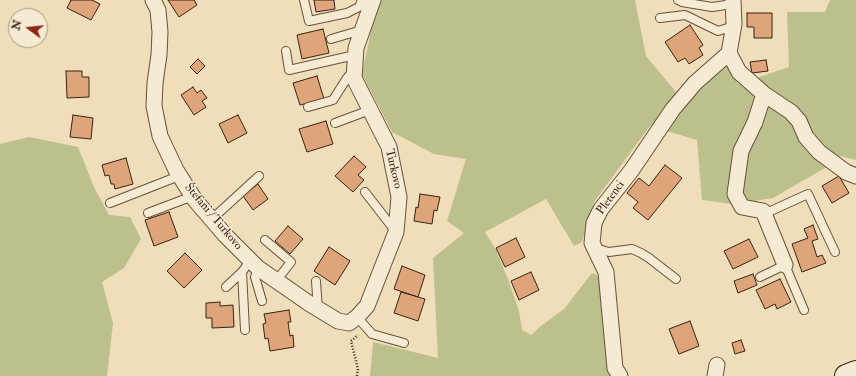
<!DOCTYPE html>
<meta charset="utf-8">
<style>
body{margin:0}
#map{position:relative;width:856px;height:376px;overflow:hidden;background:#efdeb9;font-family:"IM FELL Double Pica",serif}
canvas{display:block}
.north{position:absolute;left:8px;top:8px;width:40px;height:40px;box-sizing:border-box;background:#f5ead2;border:1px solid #a99a86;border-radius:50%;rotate:285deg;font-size:11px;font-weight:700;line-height:16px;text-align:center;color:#372214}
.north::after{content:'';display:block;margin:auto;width:14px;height:18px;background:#8f2418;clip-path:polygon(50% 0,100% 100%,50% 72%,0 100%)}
</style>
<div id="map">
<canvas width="856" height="376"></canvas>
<div class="north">N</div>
</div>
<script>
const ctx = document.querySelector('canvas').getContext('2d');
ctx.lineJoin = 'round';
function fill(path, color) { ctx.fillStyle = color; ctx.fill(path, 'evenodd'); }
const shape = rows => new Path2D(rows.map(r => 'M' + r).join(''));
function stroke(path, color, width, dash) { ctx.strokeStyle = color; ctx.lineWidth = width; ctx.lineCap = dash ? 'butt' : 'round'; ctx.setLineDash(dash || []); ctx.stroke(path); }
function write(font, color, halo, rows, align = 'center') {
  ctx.font = font + ' "IM FELL Double Pica",serif'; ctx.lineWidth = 3.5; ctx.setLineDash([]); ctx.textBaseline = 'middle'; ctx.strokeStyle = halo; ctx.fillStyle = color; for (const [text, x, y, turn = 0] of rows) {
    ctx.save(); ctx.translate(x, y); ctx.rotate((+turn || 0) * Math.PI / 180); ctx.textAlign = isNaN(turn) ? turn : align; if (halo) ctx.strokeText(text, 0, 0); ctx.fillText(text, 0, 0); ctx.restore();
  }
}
const green = shape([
 [382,0,635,0,646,56,676,92,690,95,727,64,738,84,789,67,787,12,825,12,830,0,856,0,856,160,840,156,825,168,773,198,733,204,702,200,697,140,650,126,594,202,582,242,574,246,546,199,485,232,496,250,508,279,519,311,522,330,531,335,541,326,564,309,592,273,600,276,614,376,370,376,373,342,438,358,433,258,464,233,447,221,466,159,434,154,392,132,362,74,372,26],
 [29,137,78,147,94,187,109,215,130,217,141,239,124,268,102,282,113,323,107,376,0,376,0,144]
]);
const building = shape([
 [71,0,92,0,100,4,91,20,67,8,71,0],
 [168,0,194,0,197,5,179,17,168,0],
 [314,0,334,0,335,9,316,12,314,0],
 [747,13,772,13,772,38,754,38,754,27,747,27,747,13],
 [690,25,703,45,699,48,703,55,689,64,685,58,678,62,665,42,690,25],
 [323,29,329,53,302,59,297,35,323,29],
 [198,59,205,66,197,74,190,67,198,59],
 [766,60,768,71,752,73,750,62,766,60],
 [66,71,82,71,82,77,89,77,89,97,67,98,66,71],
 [317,76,324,99,300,105,293,83,317,76],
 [193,87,197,93,201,90,207,98,202,101,206,107,194,115,181,95,193,87],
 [73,115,93,118,91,139,70,137,73,115],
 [238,115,247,133,228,143,219,124,238,115],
 [326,121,333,144,307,152,299,129,326,121],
 [354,156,366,167,358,175,364,180,353,192,335,176,354,156],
 [126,158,133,184,115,189,114,184,111,184,109,175,105,176,102,165,126,158],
 [665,165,682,178,648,220,633,208,638,202,627,193,639,178,649,186,665,165],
 [839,176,849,193,832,203,822,186,839,176],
 [258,184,268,199,253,210,243,196,258,184],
 [420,194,440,197,437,211,434,210,432,224,414,221,416,207,418,208,420,194],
 [169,212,178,237,154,246,145,220,169,212],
 [813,225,818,239,812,241,817,257,822,255,826,263,802,272,792,244,808,238,804,229,813,225],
 [288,226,303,239,290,254,275,241,288,226],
 [516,238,525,257,505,267,496,248,516,238],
 [749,239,758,257,733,269,724,251,749,239],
 [329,247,350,261,335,285,314,271,329,247],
 [185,253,202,270,184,288,167,271,185,253],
 [402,266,425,275,418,297,394,289,402,266],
 [531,272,539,290,519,300,511,281,531,272],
 [753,274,757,285,738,293,734,281,753,274],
 [780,279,791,302,777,309,775,304,765,309,756,290,780,279],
 [401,292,425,299,418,321,394,313,401,292],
 [220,302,220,306,233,305,234,327,212,328,212,318,206,318,206,303,220,302],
 [289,310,291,322,288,322,290,336,293,335,294,347,270,351,268,338,265,339,263,324,266,323,264,314,289,310],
 [690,321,699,346,679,354,669,329,690,321],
 [741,340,745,351,735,354,732,343,741,340]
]);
const path = shape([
 [357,376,358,369,351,341,358,335]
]);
const lane = shape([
 [304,0,309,21,347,13,359,7,362,0],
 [678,0,682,2,712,7,733,4],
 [660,18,685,15,718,31,734,26],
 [331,39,362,30],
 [286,51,289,70,355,55],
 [308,107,333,100,347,78,353,71],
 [335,123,370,110],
 [365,192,396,232],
 [110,203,179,176],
 [148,213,193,196],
 [764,214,808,194,835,252],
 [212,219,259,176],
 [265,240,291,262,276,281],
 [595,248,609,252,632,249,641,253,649,258,676,279],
 [258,268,255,277,262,301],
 [760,277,785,265,804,310],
 [316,281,318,310],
 [226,287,242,272],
 [357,317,372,334,404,343],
 [245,330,242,272,250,261]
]);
const street = shape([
 [153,0,158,10,160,32,159,55,155,83,154,106,160,136,176,170,195,200,225,235,258,268,310,304,338,321,349,323,357,317,367,306,396,232,399,197,389,147,354,78,356,48,373,0],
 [729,53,739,72,764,94,791,112,799,121,806,137,819,152,846,172,856,176],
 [764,94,755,122,741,151,735,194,742,207,763,211,785,265],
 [620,376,615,368,606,272,592,243,594,223,601,209,631,171,673,109,695,83,729,53,734,24,733,0],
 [715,376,717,365]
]);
const secondary = shape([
 [846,376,856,372]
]);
const streetNames = [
 ["Turkovo",393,169,77],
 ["Pletenci",611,198,-54],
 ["Štefani / Turkovo",213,217,50]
];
fill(green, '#bcc08d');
fill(building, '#dea57b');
stroke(building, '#372214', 1);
stroke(lane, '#65513d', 10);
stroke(street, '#65513d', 17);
stroke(secondary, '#372214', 24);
stroke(path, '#372214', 2.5, [1, 2]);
stroke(lane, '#f5ead2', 8);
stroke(street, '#f5ead2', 15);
stroke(secondary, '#f5ead2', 22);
write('12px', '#372214', '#f5ead2', streetNames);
</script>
